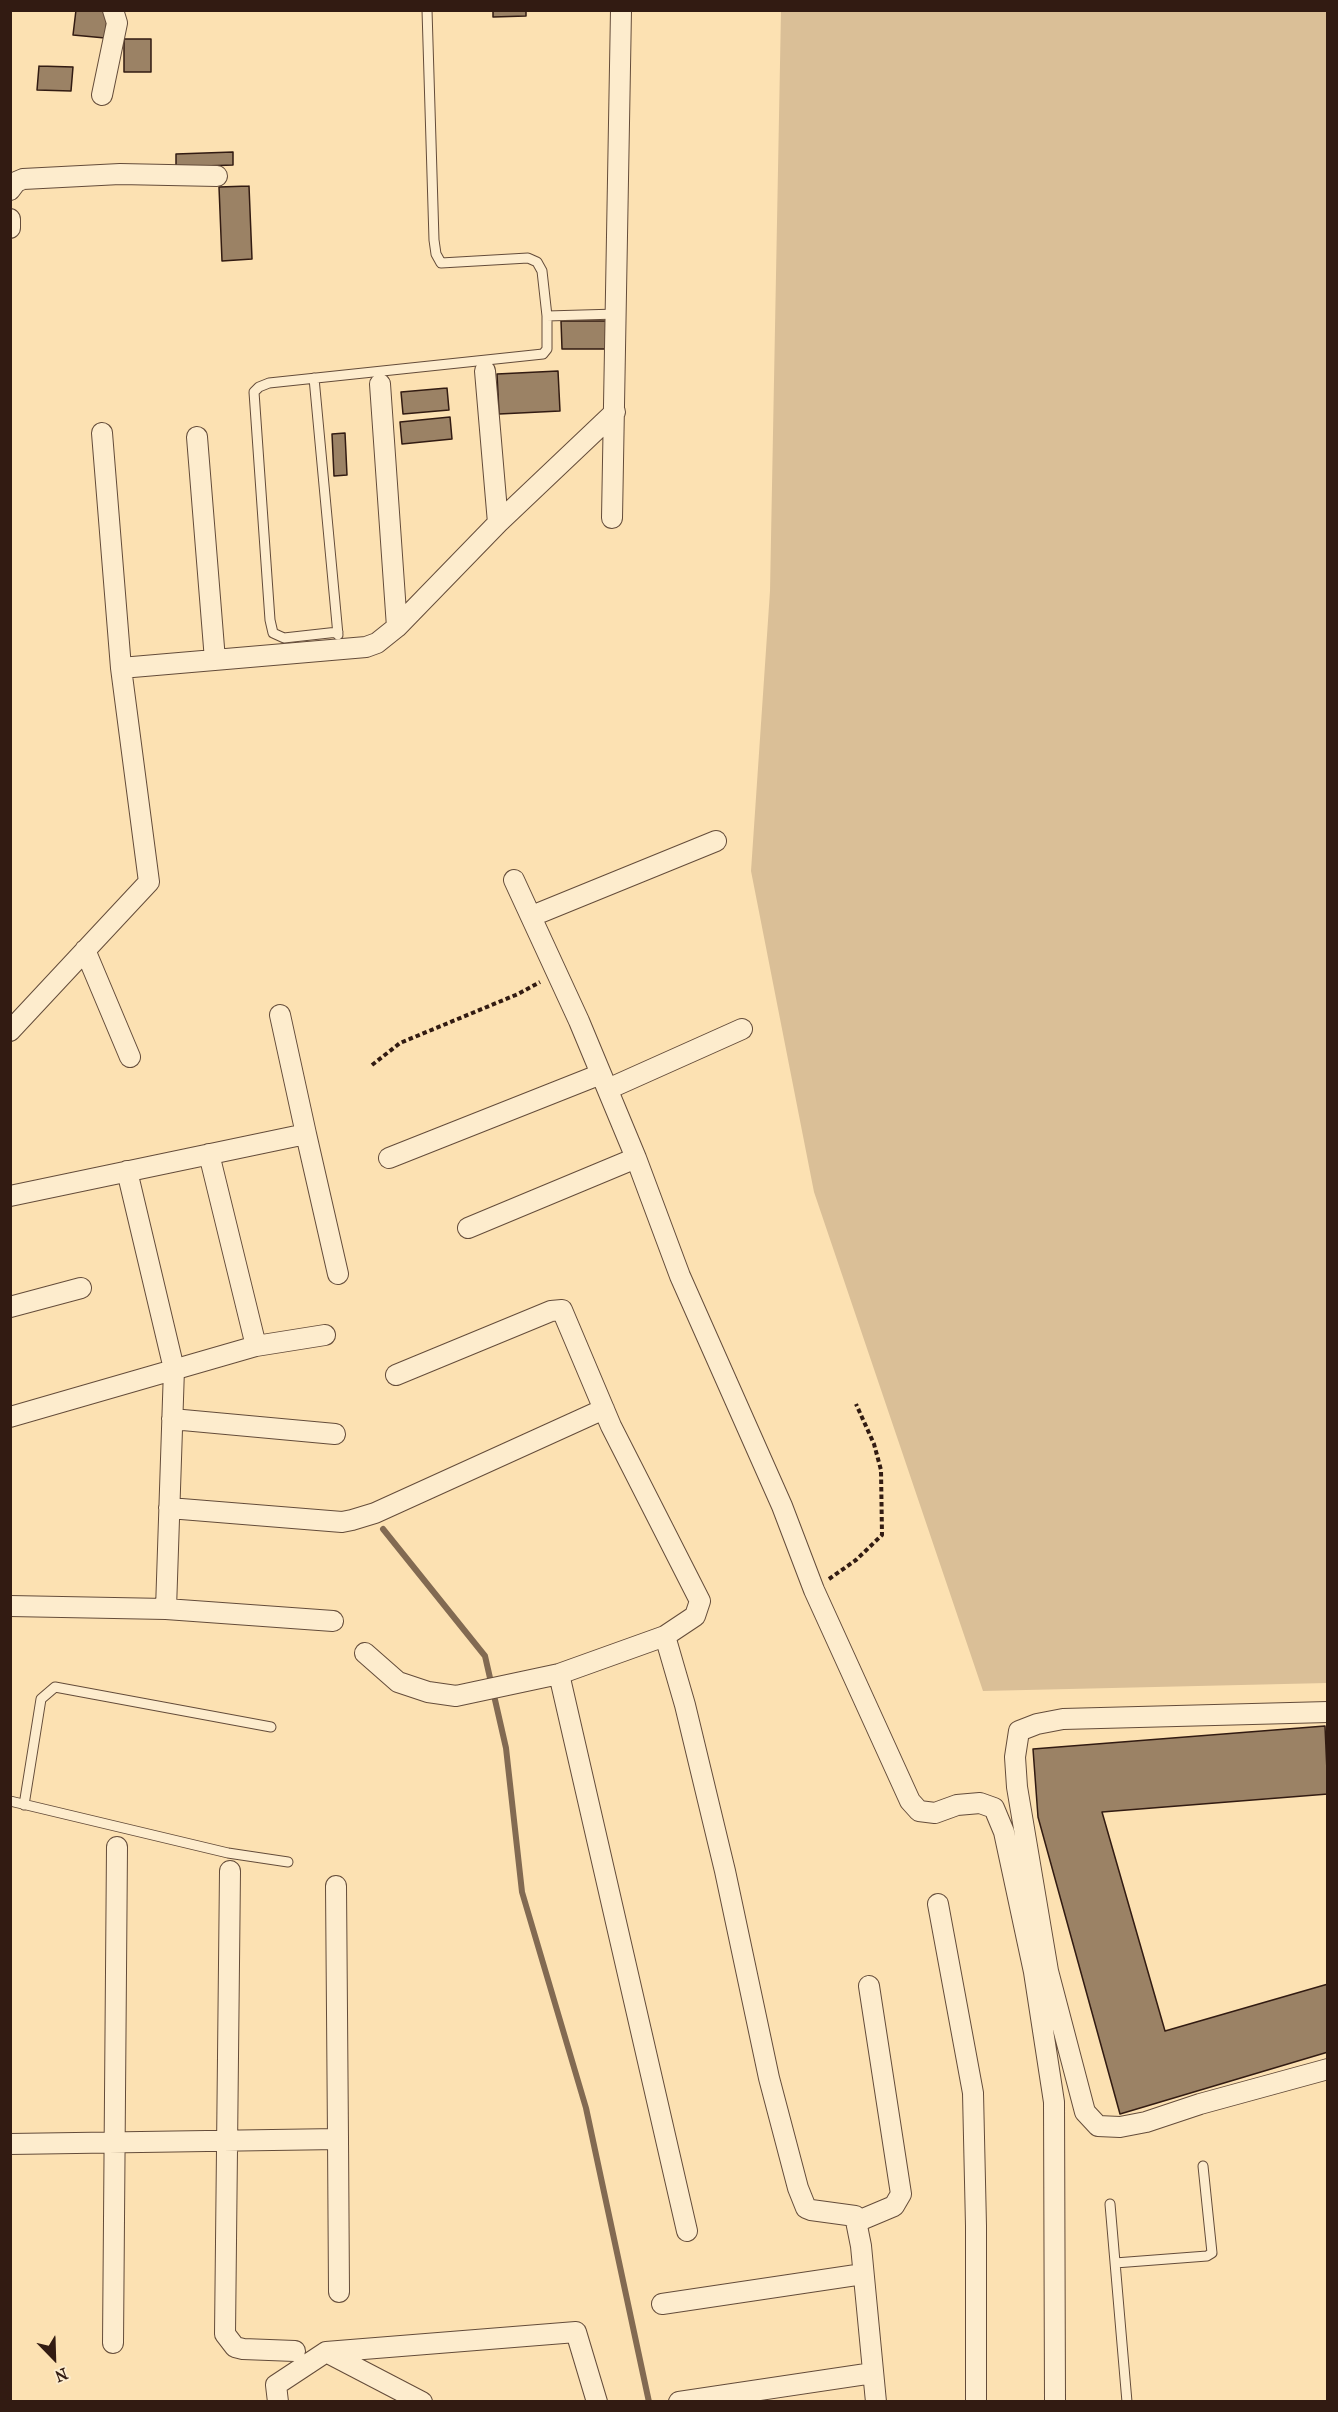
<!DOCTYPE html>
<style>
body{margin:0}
#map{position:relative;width:1338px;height:2412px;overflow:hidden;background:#fce1b2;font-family:"IM FELL French Canon",serif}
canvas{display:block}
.frame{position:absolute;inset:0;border:12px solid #321b12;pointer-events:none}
.north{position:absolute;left:24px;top:2328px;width:60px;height:60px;-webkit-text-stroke:4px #fdeccd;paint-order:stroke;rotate:157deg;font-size:16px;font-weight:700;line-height:24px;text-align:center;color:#321b12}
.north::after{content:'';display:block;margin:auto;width:21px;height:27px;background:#321b12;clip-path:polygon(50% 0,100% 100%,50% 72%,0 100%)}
</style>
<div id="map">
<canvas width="1338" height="2412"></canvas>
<div class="frame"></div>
<div class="north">N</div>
</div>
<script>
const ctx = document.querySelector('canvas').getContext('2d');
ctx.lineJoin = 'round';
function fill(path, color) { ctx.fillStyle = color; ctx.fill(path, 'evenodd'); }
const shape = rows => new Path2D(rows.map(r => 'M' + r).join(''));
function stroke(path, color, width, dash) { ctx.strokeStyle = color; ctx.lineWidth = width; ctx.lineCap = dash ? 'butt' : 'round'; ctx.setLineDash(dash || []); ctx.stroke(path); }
const green = shape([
 [781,11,1327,11,1327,1683,983,1691,814,1192,751,871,770,591]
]);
const stream = shape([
 [383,1529,485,1656,506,1748,522,1892,586,2108,649,2402]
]);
const building = shape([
 [76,10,108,11,105,38,73,35,76,10],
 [493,10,526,10,526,16,493,17,493,10],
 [124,39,151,39,151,72,124,72,124,39],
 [39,66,73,67,71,91,37,90,39,66],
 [233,152,233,165,176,167,176,154,233,152],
 [249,186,252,259,222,261,219,187,249,186],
 [561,321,609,321,609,349,562,349,561,321],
 [558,371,560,411,499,414,497,374,558,371],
 [447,388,449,410,403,414,401,392,447,388],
 [450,417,452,439,402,444,400,422,450,417],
 [345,433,347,475,334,476,332,434,345,433],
 [1325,1726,1328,1794,1102,1812,1165,2031,1328,1984,1328,2052,1120,2114,1038,1817,1033,1749,1325,1726]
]);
const path = shape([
 [372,1065,400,1043,518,994,540,982],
 [829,1579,856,1560,882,1535,881,1470,874,1444,856,1404]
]);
const service = shape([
 [427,10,434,240,436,254,441,263,528,258,537,262,542,271,547,316,617,314],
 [314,378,338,635],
 [338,632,284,638,273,633,270,620,254,392,259,387,269,383,543,354,547,349,547,316],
 [10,1801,228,1853,288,1862],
 [24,1805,41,1699,55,1687,271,1727],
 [1110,2204,1127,2402],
 [1115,2263,1207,2256,1212,2253,1203,2166]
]);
const minor = shape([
 [102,95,117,23,113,10],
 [10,190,16,182,23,179,120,174,217,176],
 [10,219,10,228],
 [485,371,498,523],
 [380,384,397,627],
 [197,437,215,660],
 [612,518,621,10],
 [121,668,366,647,377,643,397,627,498,523,615,412],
 [514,880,579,1021,636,1158,680,1276,782,1506,814,1590,910,1801,919,1811,935,1813,957,1805,980,1803,994,1808,1004,1832,1034,1972,1054,2102,1055,2402],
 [532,916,716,841],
 [85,950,130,1057],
 [10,1031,149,882,121,668,102,433],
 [608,1089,742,1029],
 [306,1134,338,1274],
 [209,1154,256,1346],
 [389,1158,601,1074],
 [127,1171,174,1369,166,1609],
 [10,1196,306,1134,280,1015],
 [468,1228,636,1158],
 [10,1307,81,1288],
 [396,1375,551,1311,562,1310,611,1426,700,1601,695,1616,665,1636,685,1705,725,1871,769,2078,798,2188,806,2208,811,2210,855,2216,861,2246,876,2402],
 [10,1417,256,1346,325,1335],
 [172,1419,335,1434],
 [169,1508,342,1522,352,1520,375,1513,604,1409],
 [10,1606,166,1609,333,1621],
 [365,1653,398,1682,428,1692,456,1696,559,1674,665,1636],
 [559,1674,687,2231],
 [1328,1712,1063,1719,1037,1724,1019,1731,1015,1757,1017,1787,1048,1971,1085,2112,1098,2126,1120,2127,1146,2122,1200,2104,1328,2069],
 [230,1871,225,2334,235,2347,243,2349,295,2351],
 [938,1904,973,2093,976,2226,976,2402],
 [338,2139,339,2292],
 [10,2144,338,2139,336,1886],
 [856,2222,894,2206,901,2194,869,1986],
 [662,2304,863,2274],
 [113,2343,117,1847],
 [326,2352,422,2402],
 [278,2402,276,2385,326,2352,576,2332,597,2402],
 [679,2402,873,2373]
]);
fill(green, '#dabf97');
stroke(stream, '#826a52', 6);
fill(building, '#9b8265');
stroke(building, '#321b12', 1.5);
stroke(service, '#644c3a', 11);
stroke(minor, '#644c3a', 22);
stroke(path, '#321b12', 4, [4.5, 3]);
stroke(service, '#fdeccd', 9);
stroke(minor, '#fdeccd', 20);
</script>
